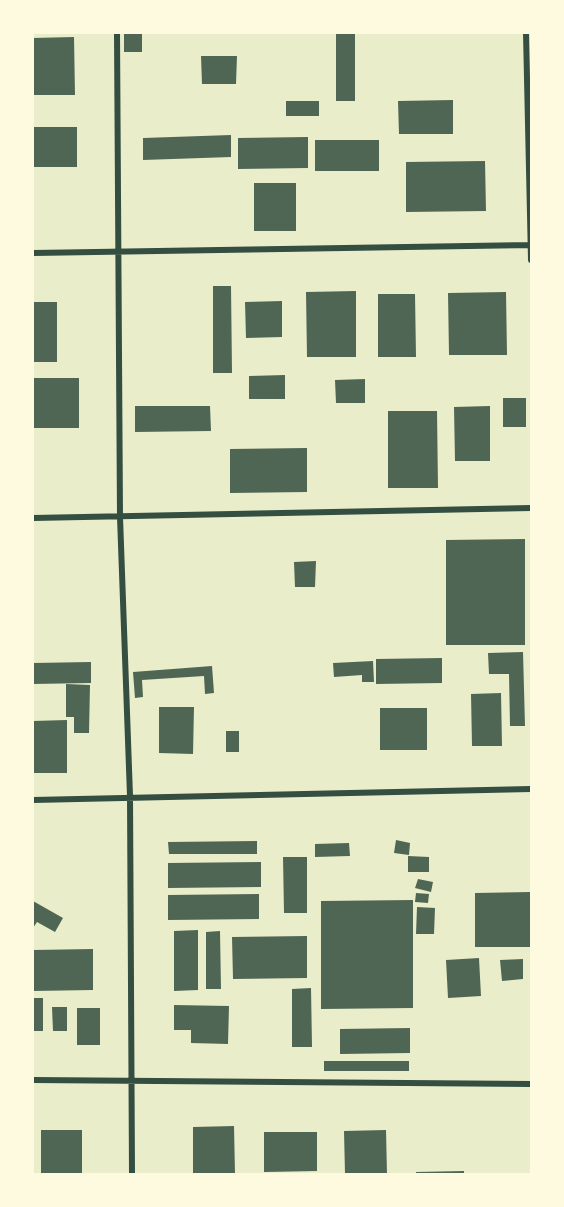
<!DOCTYPE html>
<style>
body{margin:0}
#map{position:relative;width:564px;height:1207px;overflow:hidden;background:#e9edc9;font-family:"IBM Plex Sans",sans-serif}
canvas{display:block}
.frame{position:absolute;inset:0;border:34px solid #fefae0;pointer-events:none}
</style>
<div id="map">
<canvas width="564" height="1207"></canvas>
<div class="frame"></div>
</div>
<script>
const ctx = document.querySelector('canvas').getContext('2d');
ctx.lineJoin = 'round';
function fill(path, color) { ctx.fillStyle = color; ctx.fill(path, 'evenodd'); }
const shape = rows => new Path2D(rows.map(r => 'M' + r).join(''));
function stroke(path, color, width, dash) { ctx.strokeStyle = color; ctx.lineWidth = width; ctx.lineCap = dash ? 'butt' : 'round'; ctx.setLineDash(dash || []); ctx.stroke(path); }
const building = shape([
 [124,33,142,33,142,52,124,52],
 [336,33,355,33,355,101,336,101],
 [74,37,75,95,33,95,33,38],
 [201,56,237,56,236,84,202,84],
 [453,100,453,134,399,134,398,101],
 [286,101,319,101,319,116,286,116],
 [33,127,77,127,77,167,33,167],
 [231,135,231,157,143,160,143,138],
 [308,137,308,168,238,169,238,138],
 [315,140,379,140,379,171,315,171],
 [485,161,486,211,406,212,406,162],
 [254,183,296,183,296,231,254,231],
 [213,286,231,286,232,373,213,373],
 [356,291,356,357,307,357,306,292],
 [506,292,507,355,449,355,448,293],
 [378,294,415,294,416,357,378,357],
 [282,301,282,337,246,338,245,302],
 [33,302,57,302,57,362,33,362],
 [285,375,285,399,249,399,249,376],
 [33,378,79,378,79,428,33,428],
 [365,379,365,403,336,403,335,380],
 [503,398,526,398,526,427,503,427],
 [135,406,210,406,211,431,135,432],
 [490,406,490,461,455,461,454,407],
 [388,411,437,411,438,488,388,488],
 [307,448,307,492,230,493,230,449],
 [525,539,525,645,446,645,446,540],
 [316,561,315,587,295,587,294,562],
 [523,652,525,726,510,726,509,674,489,674,488,653],
 [442,658,442,683,376,684,376,659],
 [373,661,374,682,362,682,362,675,334,677,333,663],
 [91,662,91,683,33,684,33,663],
 [212,666,214,693,205,694,204,676,142,680,143,697,135,698,133,672],
 [66,684,90,685,89,733,74,733,74,717,66,717],
 [501,693,502,746,472,746,471,694],
 [159,707,194,707,193,754,159,753],
 [380,708,427,708,427,750,380,750],
 [67,720,67,773,33,773,33,721],
 [226,731,239,731,239,752,226,752],
 [396,840,410,843,409,855,394,853],
 [257,841,257,854,169,854,168,842],
 [349,843,350,856,315,857,315,844],
 [408,856,429,857,429,872,408,872],
 [283,857,307,857,307,913,284,913],
 [261,862,261,887,168,888,168,863],
 [418,879,433,882,431,892,415,888],
 [531,892,531,947,475,947,475,893],
 [416,893,429,894,428,903,415,902],
 [259,894,259,919,168,920,168,895],
 [413,900,413,1008,321,1009,321,901],
 [33,901,63,918,55,932,37,922,33,928],
 [417,907,435,908,434,934,416,934],
 [198,930,198,990,174,991,174,931],
 [220,931,221,989,206,989,206,932],
 [307,936,307,978,233,979,232,937],
 [93,949,93,990,33,991,33,950],
 [479,958,481,996,448,998,446,960],
 [523,959,523,979,502,981,500,960],
 [311,988,312,1047,292,1047,292,989],
 [33,998,43,998,43,1031,33,1031],
 [174,1005,229,1006,228,1044,191,1043,191,1030,174,1030],
 [52,1007,67,1007,67,1031,53,1031],
 [77,1008,100,1008,100,1045,77,1045],
 [410,1028,410,1053,340,1054,340,1029],
 [324,1061,409,1061,409,1071,324,1071],
 [234,1126,235,1174,193,1174,193,1127],
 [41,1130,82,1130,82,1174,41,1174],
 [386,1130,387,1174,345,1174,344,1131],
 [264,1132,317,1132,317,1171,264,1172],
 [464,1171,464,1174,416,1174,416,1172]
]);
const minor = shape([
 [117,33,120,517,130,796,132,1174],
 [526,33,531,260],
 [33,253,531,245],
 [33,518,531,508],
 [33,800,531,789],
 [33,1080,531,1084]
]);
fill(building, '#4f6655');
stroke(minor, '#344e41', 6);
</script>
